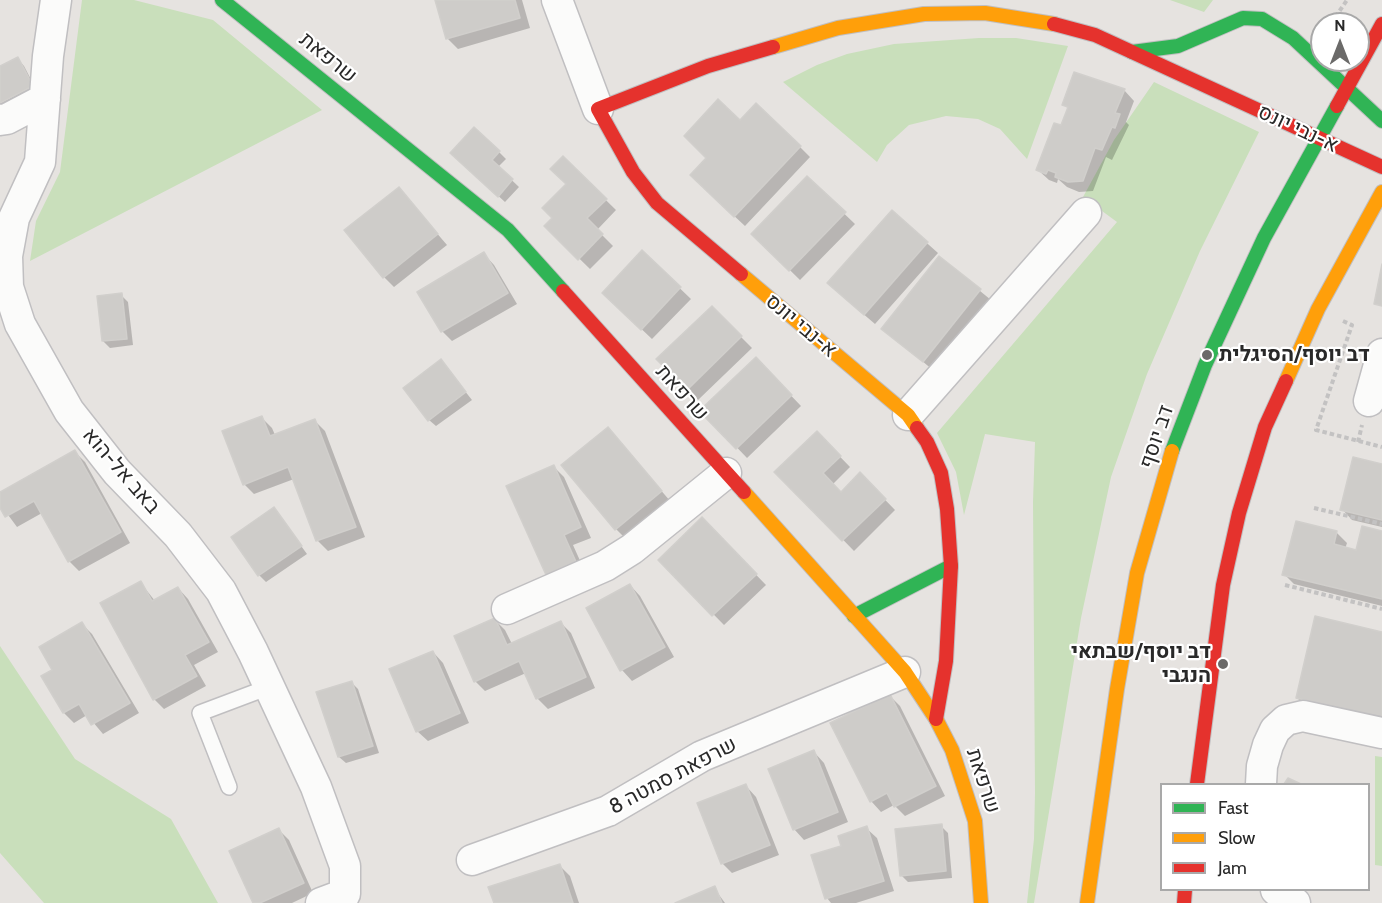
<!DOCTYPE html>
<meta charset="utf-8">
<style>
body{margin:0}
#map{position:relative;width:1382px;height:903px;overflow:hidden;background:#e6e3e0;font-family:Cabin,sans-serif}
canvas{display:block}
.legend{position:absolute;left:1160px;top:783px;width:210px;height:108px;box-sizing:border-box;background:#fff;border:2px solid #a9a9a9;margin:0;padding:8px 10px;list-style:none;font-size:18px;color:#292929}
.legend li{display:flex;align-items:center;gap:12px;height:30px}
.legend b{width:30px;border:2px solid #a9a9a9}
.north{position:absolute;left:1310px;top:12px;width:60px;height:60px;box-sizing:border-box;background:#fff;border:2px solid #a9a9a9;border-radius:50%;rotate:0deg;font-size:16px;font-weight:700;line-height:24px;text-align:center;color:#292929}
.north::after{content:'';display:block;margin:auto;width:21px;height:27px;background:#6b6a69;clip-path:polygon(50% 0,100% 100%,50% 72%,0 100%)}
</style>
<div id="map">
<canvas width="1382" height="903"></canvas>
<ul class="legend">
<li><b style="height:8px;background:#30b455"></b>Fast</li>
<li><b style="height:8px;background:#ff9f0a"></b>Slow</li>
<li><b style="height:8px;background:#e5322d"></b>Jam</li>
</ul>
<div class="north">N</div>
</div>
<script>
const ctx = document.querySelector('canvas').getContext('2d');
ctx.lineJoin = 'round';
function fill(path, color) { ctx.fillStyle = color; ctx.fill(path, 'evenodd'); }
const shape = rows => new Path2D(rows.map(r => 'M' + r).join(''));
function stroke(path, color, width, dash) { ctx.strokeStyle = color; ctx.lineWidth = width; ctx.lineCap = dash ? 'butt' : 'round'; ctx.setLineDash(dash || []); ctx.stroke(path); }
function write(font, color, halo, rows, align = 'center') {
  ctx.font = font + ' Cabin,Heebo,sans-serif'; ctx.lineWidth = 4.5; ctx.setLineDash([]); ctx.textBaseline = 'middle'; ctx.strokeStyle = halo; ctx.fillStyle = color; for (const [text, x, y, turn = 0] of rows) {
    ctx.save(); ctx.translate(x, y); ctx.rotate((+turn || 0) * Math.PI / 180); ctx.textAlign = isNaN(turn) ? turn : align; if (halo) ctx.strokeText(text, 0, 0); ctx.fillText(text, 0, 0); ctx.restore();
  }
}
const green = shape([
 [82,0,134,0,213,20,322,110,30,261,36,221,60,172],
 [1170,0,1213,0,1204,12],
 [979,38,1016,38,1068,46,1027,159,1000,129,978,119,946,116,909,125,887,145,877,162,783,82,817,65,847,54,894,44],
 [1154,82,1259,132,1200,251,1147,374,1111,477,1081,618,1034,903,1027,903,1034,839,1035,793,1033,502,1035,442,985,434,964,515,956,472,937,433,1117,222,1083,197,1114,140],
 [0,646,75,759,171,819,218,903,44,903,0,853],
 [1375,756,1382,757,1382,866,1375,865]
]);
const shadow = shape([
 [436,0,522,0,530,28,458,49,447,38],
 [18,59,24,66,38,93,0,113,0,68],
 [1124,90,1134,101,1126,122,1129,125,1112,160,1106,157,1093,191,1079,192,1067,187,1058,179,1057,183,1049,180,1038,170,1069,110,1064,104],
 [740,122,800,147,810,157,745,226,702,186],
 [499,152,506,159,498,167,519,187,505,202,459,160],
 [563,158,616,210,597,230,613,246,590,269,546,226,554,218,568,185],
 [807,178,855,224,800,280,753,234],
 [399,189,447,245,394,287,384,277],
 [892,212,938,253,875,324,840,294],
 [642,252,691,299,652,339,614,303],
 [484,254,494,265,517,304,452,341,442,331],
 [940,258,991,300,934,371,883,328],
 [121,295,128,302,133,345,110,348,103,341],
 [712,308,752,348,698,400,659,360],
 [756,359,801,406,747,458,702,411],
 [441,361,472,400,436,426,429,420],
 [262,418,272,428,275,435,315,421,325,431,365,537,328,551,318,541,294,479,254,494,244,484],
 [608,429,671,502,626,539,616,529],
 [817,433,850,467,832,485,841,493,860,474,895,510,854,551,777,472],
 [75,452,85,462,130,543,79,571,69,561,42,513,17,527,0,504,0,493],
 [1382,466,1382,527,1352,520,1342,509],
 [554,467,564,477,591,538,573,545,590,583,562,596],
 [274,509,307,554,266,582,259,575],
 [702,519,766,585,724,625,660,560],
 [1336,532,1347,543,1345,549,1357,552,1382,532,1382,606,1294,584,1284,574],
 [140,582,155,601,178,588,188,599,218,652,194,665,206,686,164,709,154,699],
 [630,585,640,596,674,657,632,681,622,670,588,608],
 [495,620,505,630,512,644,561,623,571,633,595,688,548,709,537,698,526,673,485,691,475,681],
 [82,624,92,634,139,713,103,734,87,715,74,723,64,713,43,677,54,671],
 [1382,633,1382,728,1311,711,1297,698],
 [433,652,443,663,469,723,428,741,417,731],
 [351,682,358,689,379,753,346,763,339,757],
 [890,696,900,706,945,796,905,816,894,805,881,812,871,801],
 [814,752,824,763,848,822,804,840,794,829],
 [746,786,756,797,779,855,732,873,722,863],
 [941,826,948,833,952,878,908,882,901,875],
 [866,828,877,838,894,891,856,903,831,903,827,898,813,856,843,847],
 [279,830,289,840,313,893,292,903,255,903],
 [560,866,570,876,579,903,495,903],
 [714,888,725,903,679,903]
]);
const building = shape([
 [435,0,515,0,520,18,446,39,435,0],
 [18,57,33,86,0,103,0,66,18,57],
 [1074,72,1125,89,1115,113,1120,114,1115,128,1112,127,1102,150,1095,148,1083,181,1068,182,1055,177,1056,173,1048,170,1046,174,1036,170,1054,123,1061,125,1068,107,1062,105,1074,72],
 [718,99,740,120,756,103,801,146,734,217,690,175,706,158,684,136,718,99],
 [474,127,500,151,492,160,513,179,498,197,450,153,474,127],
 [563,156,607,199,587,218,603,234,578,260,544,226,552,218,542,208,566,184,550,169,563,156],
 [807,176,846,212,789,271,751,234,807,176],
 [399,187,438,234,383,278,344,230,399,187],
 [892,210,928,242,864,315,827,283,892,210],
 [642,250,681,287,641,330,602,293,642,250],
 [484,252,508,293,441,332,417,292,484,252],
 [939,256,981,289,923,362,881,329,939,256],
 [1382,264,1382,306,1374,304,1382,264],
 [122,293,127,339,102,341,97,296,122,293],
 [712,306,742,336,687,390,656,359,712,306],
 [756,357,792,395,736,449,699,411,756,357],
 [441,359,466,392,428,421,403,388,441,359],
 [262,416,270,436,315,419,356,527,316,541,288,467,243,485,222,431,262,416],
 [608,427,662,491,615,530,561,465,608,427],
 [817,431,841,456,823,473,841,492,860,472,886,499,842,541,774,472,817,431],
 [75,450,121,532,68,562,34,501,5,517,0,508,0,492,75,450],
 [1353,457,1382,464,1382,520,1340,510,1353,457],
 [554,465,581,527,564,535,581,573,551,586,506,486,554,465],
 [274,507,302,546,258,576,231,537,274,507],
 [702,517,757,574,712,616,658,560,702,517],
 [1296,521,1337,531,1334,544,1356,550,1362,526,1382,531,1382,599,1282,575,1296,521],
 [141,581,152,601,178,587,209,642,185,655,197,676,153,700,100,603,141,581],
 [630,584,665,647,620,671,586,608,630,584],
 [1315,616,1382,632,1382,718,1296,698,1315,616],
 [495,618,507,645,561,621,586,677,536,699,519,661,474,682,454,636,495,618],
 [82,622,130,703,91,725,79,704,63,713,41,676,52,670,39,647,82,622],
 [433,651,460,713,416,732,389,669,433,651],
 [352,681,373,746,338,757,316,692,352,681],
 [890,694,936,786,894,807,887,793,870,802,830,723,890,694],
 [814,750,838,812,793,830,768,769,814,750],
 [1288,778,1301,784,1284,784,1288,778],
 [746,784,770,845,721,864,697,803,746,784],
 [942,824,946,871,900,876,895,829,942,824],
 [867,826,884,881,825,899,811,855,841,846,838,836,867,826],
 [279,828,304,883,260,903,253,903,229,851,279,828],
 [560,864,573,903,494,903,488,887,560,864],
 [715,886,722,903,675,903,715,886]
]);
const path = shape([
 [1334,24,1334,19,1347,0],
 [1343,321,1352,325,1316,430,1382,447],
 [1358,442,1362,425],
 [1314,508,1382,524],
 [1285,585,1382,609]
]);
const lane = shape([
 [229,787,200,713,269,687]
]);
const street = shape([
 [56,0,48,56,40,162,14,218,7,256,8,287,20,324,69,411,117,472,178,535,221,591,253,652,316,787,345,866,345,894,321,903],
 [557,0,598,109],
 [0,120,7,119,45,99],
 [1369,401,1382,354],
 [908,415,1086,213],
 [507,609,605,566,632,549,726,473],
 [1261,784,1262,766,1268,745,1275,730,1286,720,1303,716,1382,733],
 [472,860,608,811,702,756,905,672],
 [1276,890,1295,903]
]);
const fast = shape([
 [222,0,508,230,563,291],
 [1132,52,1178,46,1243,18,1262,19,1293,38,1382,121],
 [1172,451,1205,365,1264,238,1337,106],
 [854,616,951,566]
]);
const slow = shape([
 [773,47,838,28,924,14,985,13,1054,24],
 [741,274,908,415,917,428],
 [1286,381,1318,309,1382,192],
 [744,492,905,672,936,719,952,750,975,821,981,903],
 [1087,903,1117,689,1137,573,1172,451]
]);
const jam = shape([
 [1054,24,1095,35,1382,167],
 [1337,106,1382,24],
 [741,274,657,203,633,172,598,109,708,66,773,47],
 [563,291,744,492],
 [917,428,927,442,941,473,947,509,951,566,946,661,936,719],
 [1197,784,1223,585,1239,513,1265,427,1286,381],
 [1184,903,1185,890]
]);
const markers = [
 [1207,355,6,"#6b6a69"],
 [1223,664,6,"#6b6a69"]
];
const streetNames = [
 ["שרפאת",328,58,39],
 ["א-נבי יונס",1298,129,25],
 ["א-נבי יונס",801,326,40],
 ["שרפאת",682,393,48],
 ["דב יוסף",1157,437,-71],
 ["באב אל-הוא",121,471,49],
 ["שרפאת סמטה 8",673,776,-28],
 ["שרפאת",983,781,72]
];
const poiNames = [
 ["דב יוסף/הסיגלית",1219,355],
 ["דב יוסף/שבתאי",1211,652,"right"],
 ["הנגבי",1211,676,"right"]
];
fill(green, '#c9dfbb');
fill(shadow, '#0003');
fill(building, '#ceccc9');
stroke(building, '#d1cfcc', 1.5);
stroke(lane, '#c0bfc1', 18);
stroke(street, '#c0bfc1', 33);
stroke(fast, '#c0bfc1', 16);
stroke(slow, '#c0bfc1', 16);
stroke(jam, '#c0bfc1', 16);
stroke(path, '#c3c2c2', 4, [4.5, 3]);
stroke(lane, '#fbfbfa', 15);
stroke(street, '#fbfbfa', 30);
stroke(fast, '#30b455', 14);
stroke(slow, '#ff9f0a', 14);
stroke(jam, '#e5322d', 14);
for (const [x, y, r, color] of markers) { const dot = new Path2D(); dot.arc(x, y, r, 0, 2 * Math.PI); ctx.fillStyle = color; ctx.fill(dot); stroke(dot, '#fff', 2); }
write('21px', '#292929', '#fff', streetNames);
write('bold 21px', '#292929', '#fff', poiNames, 'left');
</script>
